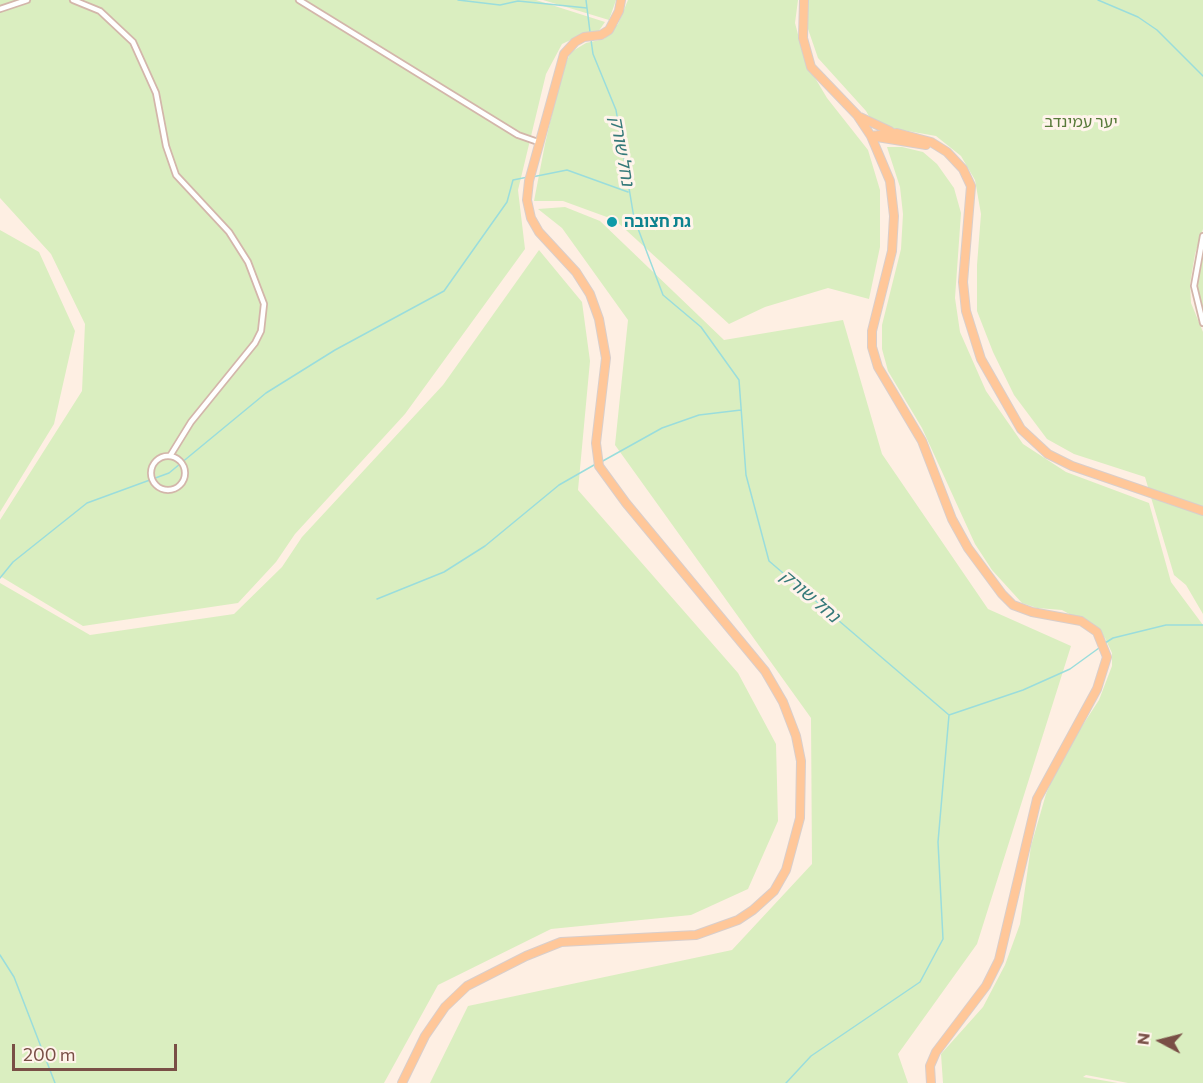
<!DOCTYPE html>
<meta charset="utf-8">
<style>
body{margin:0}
#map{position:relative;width:1203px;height:1083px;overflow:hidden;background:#feefe3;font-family:Commissioner,sans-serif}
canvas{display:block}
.north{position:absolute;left:1131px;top:1011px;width:60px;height:60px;-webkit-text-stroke:4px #fff4eb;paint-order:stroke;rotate:277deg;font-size:16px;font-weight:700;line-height:24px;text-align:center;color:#794f46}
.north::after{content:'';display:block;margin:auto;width:21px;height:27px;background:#794f46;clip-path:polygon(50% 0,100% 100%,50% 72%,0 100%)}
.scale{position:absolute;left:12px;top:1044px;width:165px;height:27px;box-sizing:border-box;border:3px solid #794f46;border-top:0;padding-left:8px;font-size:18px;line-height:21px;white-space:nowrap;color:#794f46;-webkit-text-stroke:4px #fff4eb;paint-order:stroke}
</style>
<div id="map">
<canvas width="1203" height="1083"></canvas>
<div class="north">N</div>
<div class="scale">200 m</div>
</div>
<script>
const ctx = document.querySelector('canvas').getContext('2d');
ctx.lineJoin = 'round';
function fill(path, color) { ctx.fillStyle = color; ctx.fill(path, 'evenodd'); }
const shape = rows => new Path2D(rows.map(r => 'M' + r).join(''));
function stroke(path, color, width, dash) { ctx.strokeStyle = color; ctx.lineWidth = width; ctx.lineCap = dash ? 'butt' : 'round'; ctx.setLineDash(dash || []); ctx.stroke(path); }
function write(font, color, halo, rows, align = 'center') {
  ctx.font = font + ' Commissioner,"Noto Sans Hebrew",sans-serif'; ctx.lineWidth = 6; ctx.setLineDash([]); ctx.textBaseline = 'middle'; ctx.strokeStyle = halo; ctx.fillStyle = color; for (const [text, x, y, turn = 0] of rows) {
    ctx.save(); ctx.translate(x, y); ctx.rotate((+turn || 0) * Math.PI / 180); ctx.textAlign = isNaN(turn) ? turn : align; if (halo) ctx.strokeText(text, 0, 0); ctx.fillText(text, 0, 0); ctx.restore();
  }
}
const green = shape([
 [0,0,536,0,605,22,598,32,581,35,562,44,546,74,518,190,525,249,405,414,295,534,276,562,238,603,83,626,0,576,0,520,82,391,85,324,51,254,0,198],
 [543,0,616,0,609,20],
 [628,0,798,0,795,23,805,61,827,98,868,150,880,190,880,247,869,299,828,288,765,307,729,324,615,220,563,201,534,201,545,144,562,71,571,52,586,43,604,39,618,24],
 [808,0,1203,0,1203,229,1195,254,1190,284,1191,303,1203,332,1203,614,1186,585,1174,575,1145,477,1074,454,1047,439,1014,395,993,352,977,311,977,265,981,214,975,180,961,156,936,136,874,125,866,111,818,58,808,29],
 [887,147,902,147,923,152,937,164,954,188,961,213,955,298,960,332,986,391,1023,444,1066,472,1149,503,1171,582,1203,625,1203,1083,1128,1083,1086,1075,1083,1077,1118,1083,943,1083,941,1054,983,1007,1005,965,1020,924,1031,846,1046,794,1062,757,1099,700,1112,666,1112,653,1105,638,1095,628,1062,610,1037,608,1022,603,992,570,975,544,922,428,888,371,882,349,882,325,901,249,903,214,900,187],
 [565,207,600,221,724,340,843,320,882,454,988,609,1071,646,977,944,898,1054,908,1083,430,1083,468,1006,732,950,812,864,811,718,615,445,628,320,562,228,538,209],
 [0,230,39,252,75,331,54,424,0,512],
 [1203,246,1203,319,1196,283],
 [539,250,582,302,590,361,578,490,738,673,776,744,778,821,748,889,691,915,551,929,438,985,384,1083,0,1083,0,583,90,635,234,614,282,567,302,537,443,385]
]);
const stream = shape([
 [458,0,500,5,518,1,587,8],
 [586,0,590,32],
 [1098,0,1138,17,1157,30,1203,76],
 [591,40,593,54,616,110,634,218,663,295,701,327,739,380,746,475,769,561,949,715,938,842,943,939,920,982,811,1056,786,1083],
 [532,177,567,170,628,192],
 [601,462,662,428,699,415,741,410],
 [0,578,13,562,87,503,169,473,266,393,335,350,444,291,507,202,513,180,528,177],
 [377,599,444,572,485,546,559,485,594,465],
 [1105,643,1113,638,1166,625,1203,625],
 [949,715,1023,690,1070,669,1099,648],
 [0,955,14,977,55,1083]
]);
const street = shape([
 [73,0,100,11,133,42,156,93,166,146,176,175,229,232,248,262,264,304,261,331,255,343,191,422,170,456],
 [299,0,518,135,538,142],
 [0,9,27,0],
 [1203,236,1194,286,1203,323],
 '151 473a17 17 0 1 1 34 0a17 17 0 1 1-34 0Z'
]);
const primary = shape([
 [804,0,803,38,811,67,857,115,871,136,890,181,894,216,892,251,872,331,872,347,878,367,922,441,952,519,968,548,1002,594,1013,605,1032,612,1081,621,1097,632,1107,657,1097,689,1037,799,999,960,986,986,936,1052,930,1066,931,1083],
 [860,117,890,131],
 [871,136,897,133,931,142,947,152,963,169,971,186,963,282,966,311,981,359,1021,429,1048,454,1072,466,1203,511],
 [871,136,926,145],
 [402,1083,425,1036,445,1007,467,986,526,956,561,942,696,935,738,920,753,910,774,891,786,870,800,818,801,761,796,736,783,702,765,671,626,503,599,466,596,443,606,358,599,319,590,294,576,272,539,232,531,218,527,200,529,181,564,54,575,42,584,37,601,35,609,30,619,11,621,0]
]);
const markers = [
 [612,222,6,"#0f9aa8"]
];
const parkNames = [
 ["יער עמינדב",1081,122]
];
const cultureNames = [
 ["גת חצובה",624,222]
];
const waterNames = [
 ["נחל שורק",622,151,80],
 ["נחל שורק",810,596,40]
];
fill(green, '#daeec0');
stroke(stream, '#9adddc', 1.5);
stroke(street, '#d3b6aa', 8);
stroke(primary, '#d9cecb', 10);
stroke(street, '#fff', 4.5);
stroke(primary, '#ffc799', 8);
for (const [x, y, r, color] of markers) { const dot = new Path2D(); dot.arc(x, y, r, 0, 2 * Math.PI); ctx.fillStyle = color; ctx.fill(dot); stroke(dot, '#fff4eb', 2); }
write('16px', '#587a3a', '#fff4eb', parkNames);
write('bold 16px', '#0d838f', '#fff4eb', cultureNames, 'left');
write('italic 18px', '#357979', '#fff4eb', waterNames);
</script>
